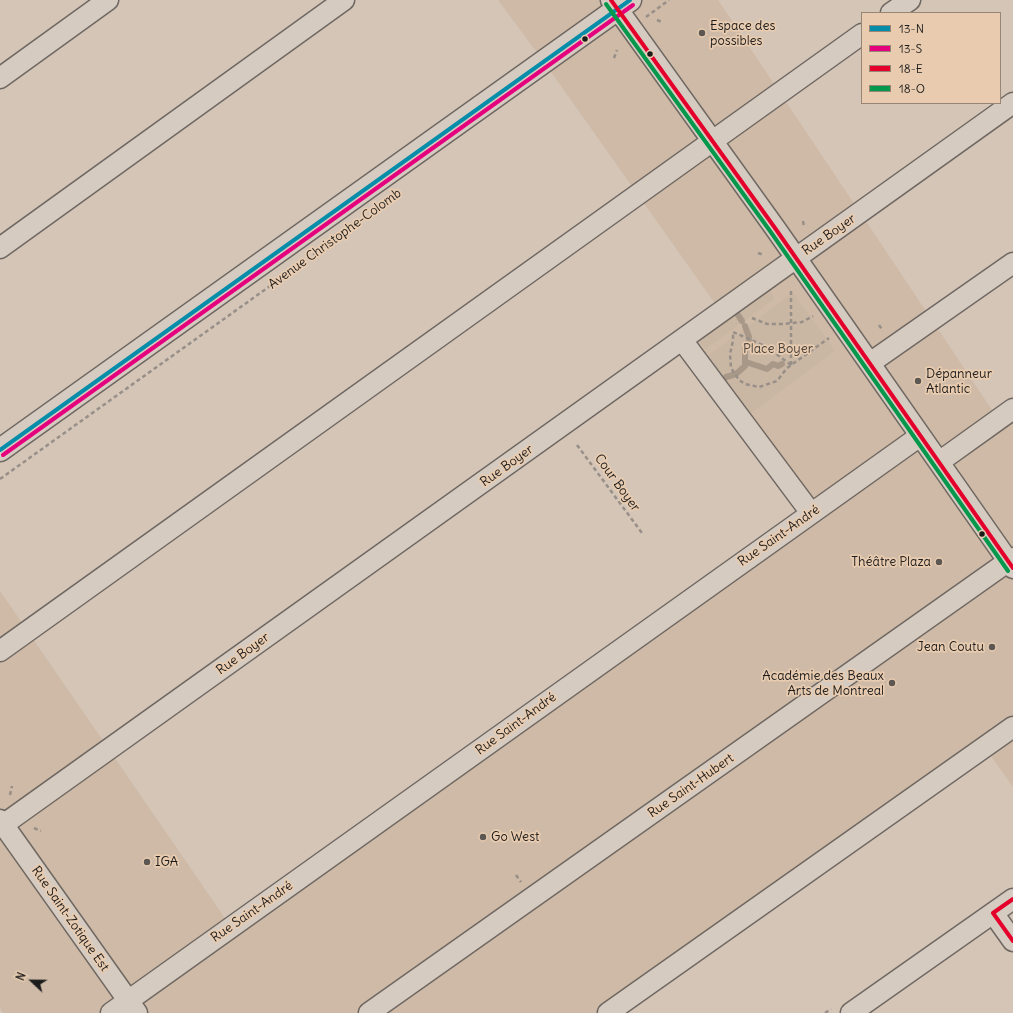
<!DOCTYPE html>
<meta charset="utf-8">
<style>
body{margin:0}
#map{position:relative;width:1013px;height:1013px;overflow:hidden;background:#d4c5b7;font-family:Delius,sans-serif}
canvas{display:block}
.legend{position:absolute;left:861px;top:12px;width:140px;height:92px;box-sizing:border-box;background:#e9ccb0;border:1px solid #978675;margin:0;padding:5px 7px;list-style:none;font-size:12px;color:#1c1c1c}
.legend li{display:flex;align-items:center;gap:8px;height:20px}
.legend b{width:20px;border:1px solid #978675}
.north{position:absolute;left:12px;top:961px;width:40px;height:40px;-webkit-text-stroke:3px #e9ccb0;paint-order:stroke;rotate:292deg;font-size:11px;font-weight:700;line-height:16px;text-align:center;color:#1c1c1c}
.north::after{content:'';display:block;margin:auto;width:14px;height:18px;background:#1c1c1c;clip-path:polygon(50% 0,100% 100%,50% 72%,0 100%)}
</style>
<div id="map">
<canvas width="1013" height="1013"></canvas>
<ul class="legend">
<li><b style="height:5px;background:#068daa"></b>13-N</li>
<li><b style="height:5px;background:#e5007d"></b>13-S</li>
<li><b style="height:5px;background:#e4002b"></b>18-E</li>
<li><b style="height:5px;background:#03984c"></b>18-O</li>
</ul>
<div class="north">N</div>
</div>
<script>
const ctx = document.querySelector('canvas').getContext('2d');
ctx.lineJoin = 'round';
function fill(path, color) { ctx.fillStyle = color; ctx.fill(path, 'evenodd'); }
const shape = rows => new Path2D(rows.map(r => 'M' + r).join(''));
function stroke(path, color, width, dash) { ctx.strokeStyle = color; ctx.lineWidth = width; ctx.lineCap = dash ? 'butt' : 'round'; ctx.setLineDash(dash || []); ctx.stroke(path); }
function write(font, color, halo, rows, align = 'center') {
  ctx.font = font + ' Delius,sans-serif'; ctx.lineWidth = 3.5; ctx.setLineDash([]); ctx.textBaseline = 'middle'; ctx.strokeStyle = halo; ctx.fillStyle = color; for (const [text, x, y, turn = 0] of rows) {
    ctx.save(); ctx.translate(x, y); ctx.rotate((+turn || 0) * Math.PI / 180); ctx.textAlign = isNaN(turn) ? turn : align; if (halo) ctx.strokeText(text, 0, 0); ctx.fillText(text, 0, 0); ctx.restore();
  }
}
const built = shape([
 [498,0,718,0,998,419,1013,409,1013,727,608,1013,3,1013,0,1008,0,591,231,927,808,510,682,340,721,312,544,62],
 [1013,735,1013,787,988,752]
]);
const green = shape([
 [769,285,774,299,706,349,700,342,701,338],
 [793,293,835,351,747,416,705,358]
]);
const stream = shape([
 [736,312,742,321],
 [745,326,749,337],
 [746,362,767,369,773,364,778,366,782,364],
 [736,374,745,366,745,349,749,341],
 [723,381,726,377,733,375]
]);
const path = shape([
 [646,17,669,0],
 [657,20,662,22],
 [614,58,617,50],
 [803,221,804,227],
 [758,253,764,255],
 [752,318,767,324,783,324,802,322,813,316],
 [879,325,883,331],
 [791,365,767,347,733,332,733,341,730,354,731,368,739,380,745,384,759,387,777,381,787,368,829,338],
 [791,365,791,290],
 [577,445,642,533],
 [0,479,361,221],
 [10,795,12,786],
 [34,828,41,831],
 [516,875,521,882],
 [825,1013,831,1009]
]);
const minor = shape([
 [611,0,775,228,1013,568],
 [891,13,910,0],
 [0,78,108,0],
 [0,248,344,0],
 [682,340,811,513],
 [870,363,1013,263],
 [939,462,1013,409],
 [0,651,862,34],
 [0,820,137,1013],
 [0,827,1013,103],
 [993,913,1013,941],
 [111,1013,920,436],
 [369,1013,1013,558],
 [608,1013,1013,727],
 [851,1013,1013,899]
]);
const major = shape([
 [0,450,630,0]
]);
const bus1 = shape([
 [0,450,630,0]
]);
const bus2 = shape([
 [3,455,633,5]
]);
const bus3 = shape([
 [611,0,775,228,1013,568],
 [1013,899,993,913,1013,941]
]);
const bus4 = shape([
 [606,4,770,231,1008,571]
]);
const markers = [
 [702,33,4,"#5c5752"],
 [585,39,3.5,"#1c1c1c"],
 [650,54,3.5,"#1c1c1c"],
 [918,381,4,"#5c5752"],
 [982,534,3.5,"#1c1c1c"],
 [939,562,4,"#5c5752"],
 [992,647,4,"#5c5752"],
 [892,683,4,"#5c5752"],
 [483,837,4,"#5c5752"],
 [147,862,4,"#5c5752"]
];
const poiNames = [
 ["Espace des",710,26],
 ["possibles",710,41],
 ["Dépanneur",926,374],
 ["Atlantic",926,389],
 ["Théâtre Plaza",931,562,"right"],
 ["Jean Coutu",984,647,"right"],
 ["Académie des Beaux",884,676,"right"],
 ["Arts de Montreal",884,691,"right"],
 ["Go West",491,837],
 ["IGA",155,862]
];
const streetNames = [
 ["Rue Boyer",829,235,-35],
 ["Avenue Christophe-Colomb",335,239,-36],
 ["Rue Boyer",507,466,-36],
 ["Cour Boyer",617,483,54],
 ["Rue Saint-André",779,536,-35],
 ["Rue Boyer",243,654,-36],
 ["Rue Saint-André",516,724,-36],
 ["Rue Saint-Hubert",691,786,-35],
 ["Rue Saint-André",252,912,-35],
 ["Rue Saint-Zotique Est",70,919,55]
];
const parkNames = [
 ["Place Boyer",778,349]
];
fill(built, '#cebaa6');
fill(green, '#c9b6a3');
stroke(stream, '#a89888', 6);
stroke(minor, '#6f6862', 23);
stroke(major, '#6f6862', 25);
stroke(path, '#978f88', 2.5, [4, 3]);
stroke(minor, '#d6cbc1', 20);
stroke(major, '#d6cbc1', 22);
stroke(bus1, '#068daa', 4);
stroke(bus2, '#e5007d', 4);
stroke(bus3, '#e4002b', 4);
stroke(bus4, '#03984c', 4);
for (const [x, y, r, color] of markers) { const dot = new Path2D(); dot.arc(x, y, r, 0, 2 * Math.PI); ctx.fillStyle = color; ctx.fill(dot); stroke(dot, '#e9ccb0', 1.5); }
write('13px', '#1c1c1c', '#e9ccb0', poiNames, 'left');
write('13px', '#1c1c1c', '#e9ccb0', streetNames);
write('13px', '#453f3a', '#e9ccb0', parkNames);
</script>
